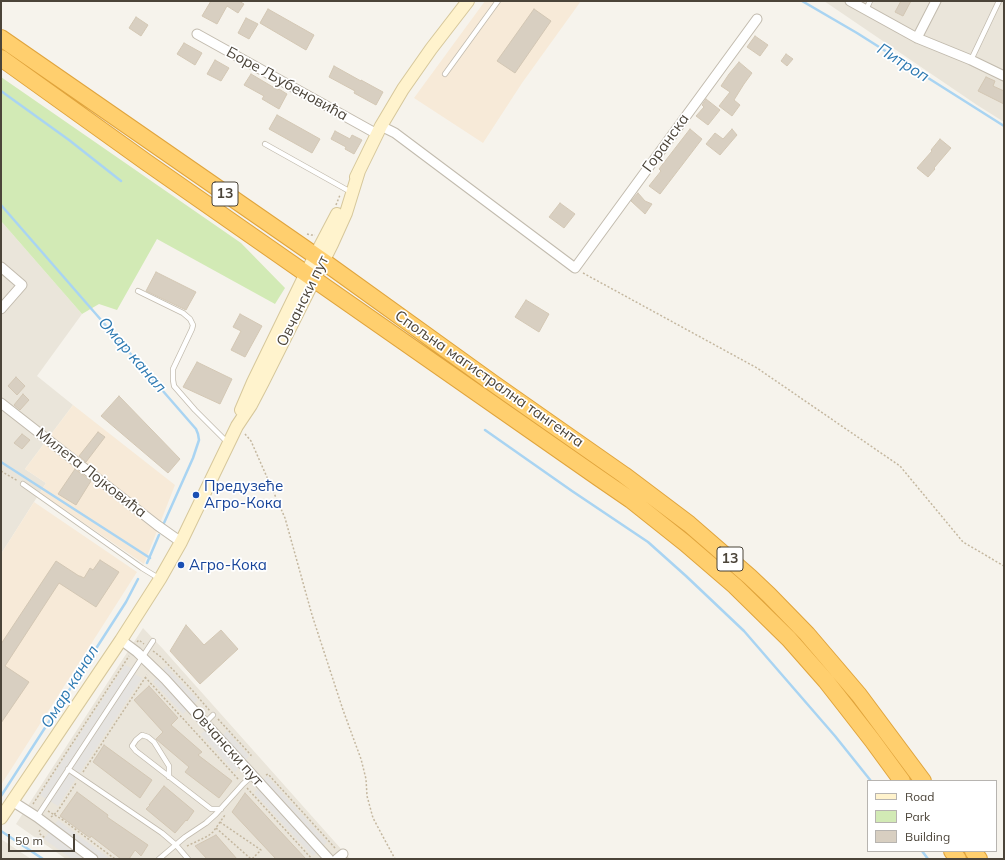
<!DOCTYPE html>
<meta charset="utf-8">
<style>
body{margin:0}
#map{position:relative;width:1005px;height:860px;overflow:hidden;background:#f6f3ec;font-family:Mulish,sans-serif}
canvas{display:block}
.frame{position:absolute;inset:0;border:2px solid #4b4439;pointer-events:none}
.legend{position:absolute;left:867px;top:780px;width:130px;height:72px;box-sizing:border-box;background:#fff;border:1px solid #b7b4b0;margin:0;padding:5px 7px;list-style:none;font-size:12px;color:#4b4439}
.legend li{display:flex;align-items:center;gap:8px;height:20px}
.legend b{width:20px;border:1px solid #b7b4b0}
.scale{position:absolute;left:8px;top:834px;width:67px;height:18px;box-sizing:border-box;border:2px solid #4b4439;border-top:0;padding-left:5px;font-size:12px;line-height:14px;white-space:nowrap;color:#4b4439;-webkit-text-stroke:3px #fff;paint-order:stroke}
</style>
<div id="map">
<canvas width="1005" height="860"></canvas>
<div class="frame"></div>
<ul class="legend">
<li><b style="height:5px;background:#fff3cd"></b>Road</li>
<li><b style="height:11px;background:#d2eab5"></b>Park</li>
<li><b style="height:11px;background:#d8cfc1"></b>Building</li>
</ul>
<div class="scale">50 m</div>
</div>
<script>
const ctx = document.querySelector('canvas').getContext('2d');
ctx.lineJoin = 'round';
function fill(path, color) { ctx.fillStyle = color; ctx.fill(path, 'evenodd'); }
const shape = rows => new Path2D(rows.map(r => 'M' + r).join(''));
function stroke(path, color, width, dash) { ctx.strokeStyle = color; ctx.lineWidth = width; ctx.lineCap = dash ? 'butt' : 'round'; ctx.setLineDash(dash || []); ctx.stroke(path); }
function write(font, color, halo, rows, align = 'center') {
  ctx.font = font + ' Mulish,sans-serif'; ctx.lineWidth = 3.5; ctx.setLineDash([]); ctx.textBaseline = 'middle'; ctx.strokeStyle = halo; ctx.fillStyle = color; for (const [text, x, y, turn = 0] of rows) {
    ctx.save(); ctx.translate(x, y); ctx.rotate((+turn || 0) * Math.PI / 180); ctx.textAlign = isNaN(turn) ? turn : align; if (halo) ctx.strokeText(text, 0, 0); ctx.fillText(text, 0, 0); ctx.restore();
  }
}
const residential = shape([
 [824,1,1004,1,1004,122,977,105],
 [1,221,82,314,37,376,73,405,25,469,46,483,1,554],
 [143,628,163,649,350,859,66,859,16,824],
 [1,839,31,859,1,859]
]);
const commercial = shape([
 [485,1,581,1,522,83,483,143,414,98],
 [73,405,175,485,144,564,40,493,46,483,25,469],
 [34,502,137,572,1,785,1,554]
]);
const green = shape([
 [1,77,241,243,285,288,275,304,157,239,117,310,99,304,82,314,1,221]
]);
const parking = shape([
 [125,665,131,668,136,675,142,678,58,806,40,795],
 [166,666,198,700,183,714,153,682],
 [212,725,222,736,227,731,249,756,235,772,201,734],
 [267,776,327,842,313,856,254,793,264,782,263,780],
 [58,820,110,859,72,859,44,839]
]);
const stream = shape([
 [802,1,857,33,1004,126],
 [1,91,69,140,121,181],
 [1,205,196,429,198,434,199,440,193,458,164,523],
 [485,430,572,491,648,542,686,576,744,631,835,736,871,781],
 [1,462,150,558],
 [147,563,159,535],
 [1,796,126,602,138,579],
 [1,831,43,859],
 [922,851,928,859]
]);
const building = shape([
 [211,1,239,1,244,4,238,13,227,6,217,24,202,16,211,1],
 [901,1,911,1,903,16,895,12,901,1],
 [268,9,314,35,306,50,260,23,268,9],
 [534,9,551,21,515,73,497,61,534,9],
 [136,17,148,25,141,36,129,28,136,17],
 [246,18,258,24,249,39,238,33,246,18],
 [755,36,768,45,760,56,747,47,755,36],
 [184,43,202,53,195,65,177,54,184,43],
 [786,54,793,59,787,66,781,61,786,54],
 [215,60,229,68,221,81,207,74,215,60],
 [739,62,752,73,744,84,734,100,740,105,732,116,719,106,730,92,721,86,729,74,739,62],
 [334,66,361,81,361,80,383,92,376,105,354,93,355,91,329,77,334,66],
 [251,74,278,90,279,89,287,94,279,109,262,99,264,96,244,85,251,74],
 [986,77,995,81,993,86,1004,91,1004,104,978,91,986,77],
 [706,99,720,110,708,125,696,116,704,107,702,105,706,99],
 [277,115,320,139,312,153,269,129,277,115],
 [690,129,702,139,660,194,649,186,661,171,659,169,690,129],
 [732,129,737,135,720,155,706,144,715,133,723,139,732,129],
 [335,131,350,139,352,135,362,140,354,154,345,149,346,147,331,139,335,131],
 [940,139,951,148,934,168,935,169,928,177,917,168,932,151,931,150,940,139],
 [638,193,645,201,652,204,645,214,631,201,638,193],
 [560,203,575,214,564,228,549,217,560,203],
 [156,272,196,292,186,310,146,291,156,272],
 [526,300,549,314,539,332,515,317,526,300],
 [240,314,262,326,245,357,231,350,241,331,233,327,240,314],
 [197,362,232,379,220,404,183,387,197,362],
 [16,377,25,386,17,395,8,386,16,377],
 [23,394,29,400,20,410,14,405,23,394],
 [119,396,180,459,168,473,101,416,119,396],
 [98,432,105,437,86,462,79,456,98,432],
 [22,434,30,440,22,449,14,443,22,434],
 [75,469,91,481,76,505,58,494,75,469],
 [100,560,119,572,96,607,59,583,5,666,29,682,1,723,1,644,56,561,79,576,80,576,84,578,90,568,93,570,100,560],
 [186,625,204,645,221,630,238,649,200,684,170,651,186,625],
 [149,686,178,718,171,725,202,752,198,755,232,781,219,798,185,772,189,767,156,739,163,732,134,700,149,686],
 [104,745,152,780,140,798,93,762,104,745],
 [164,786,194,811,187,821,186,820,175,833,146,809,150,805,149,805,164,786],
 [77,792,108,815,107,817,148,845,141,856,135,850,129,859,121,859,91,836,90,838,60,816,77,792],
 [245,793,279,830,306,859,276,859,232,812,245,793],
 [216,835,237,859,207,859,195,846,216,835]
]);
const path = shape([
 [336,205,340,195],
 [307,234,311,235,315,235],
 [583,273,757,368,900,466,963,542,1004,566],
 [245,434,251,441,285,518,312,615,343,710,361,759,366,779,367,796,373,818,395,859],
 [1,471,18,481],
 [137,642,139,640,144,644],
 [153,651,161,657,192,690,210,711],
 [145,677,239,780],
 [218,719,251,755,250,758],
 [83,772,147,675],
 [266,775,268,774,336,849],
 [247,788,312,859],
 [33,804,129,656],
 [48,811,63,820,115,859],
 [51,817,57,812,76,783],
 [220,822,261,850,252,859],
 [216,828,251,859],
 [40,830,39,832,40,834,45,838],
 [187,846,208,836,213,832,225,815]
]);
const lane = shape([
 [866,10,870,1],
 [971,60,999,1],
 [445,74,498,1],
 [265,144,349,191],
 [138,291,183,313,190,319,193,325,192,329,173,369,173,380,174,386,195,410,227,442],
 [23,484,142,568,160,579],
 [205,723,213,715],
 [68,769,162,833,176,845,188,859],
 [169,777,169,766,154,742,148,737,142,735,136,740,132,746,136,751,211,809,221,809],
 [37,817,153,641],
 [159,859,185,837,206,823,216,814,243,784,253,775]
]);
const street = shape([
 [850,1,917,38,971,60,1004,76],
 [197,34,377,134],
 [917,38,936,1],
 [381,126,395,133,575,268,757,19],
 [1,267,22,285,1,309],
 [1,403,157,525,181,542],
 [121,640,137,652,165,679,329,859],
 [12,801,37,817,93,859],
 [337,859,343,854]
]);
const secondary = shape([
 [356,177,381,126,403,89,431,49,468,1],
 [241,410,253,382,306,273,337,214],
 [1,818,121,640,160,579,181,542,237,426,251,405,263,382,332,244,346,213,359,171]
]);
const highway = shape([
 [1,38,323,261,494,384,624,475,689,524,750,577,769,595,807,634,859,695,923,781],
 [1,58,146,162,599,478,631,500,685,543,735,586,789,639,826,681,851,713,872,740,902,781],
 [952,851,958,859],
 [973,851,979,859]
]);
const markers = [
 [196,495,4,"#1a4fb4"],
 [181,565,4,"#1a4fb4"]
];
const shields = [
 [225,194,26],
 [730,559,26]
];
const shieldNames = [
 ["13",225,194],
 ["13",730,559]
];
const streetNames = [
 ["Боре Љубеновића",287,84,29],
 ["Горанска",666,143,-54],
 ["Овчански пут",303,301,-64],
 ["Спољна магистрална тангента",489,379,35],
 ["Милета Лојковића",91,473,38],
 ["Овчански пут",227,747,48]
];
const transitNames = [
 ["Предузеће",204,486],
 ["Агро-Кока",204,503],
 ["Агро-Кока",189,565]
];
const waterNames = [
 ["Питроп",903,63,32],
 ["Омар канал",132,355,49],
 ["Омар канал",70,687,-58]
];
fill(residential, '#eae5da');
fill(commercial, '#f7ead8');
fill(green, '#d2eab5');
fill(parking, '#e5e3e0');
stroke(stream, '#a9d4f2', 2.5);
fill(building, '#d8cfc1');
stroke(building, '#d3c7b4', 1);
stroke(lane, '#c2bbae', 6);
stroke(street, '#c2bbae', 11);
stroke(secondary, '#d6c79b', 14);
stroke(highway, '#e0a43c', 18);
stroke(path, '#c4b79f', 1.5, [2, 2]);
stroke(lane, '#fff', 4.5);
stroke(street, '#fff', 9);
stroke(secondary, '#fff3cd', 12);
stroke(highway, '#ffcf6e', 16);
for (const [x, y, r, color] of markers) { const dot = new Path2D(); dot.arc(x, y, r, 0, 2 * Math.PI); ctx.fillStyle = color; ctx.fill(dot); stroke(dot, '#fff', 1.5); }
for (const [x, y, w] of shields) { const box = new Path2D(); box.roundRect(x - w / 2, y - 12, w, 24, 3); ctx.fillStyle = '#fff'; ctx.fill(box); stroke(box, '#4b4439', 1); }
write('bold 14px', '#4b4439', null, shieldNames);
write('15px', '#4b4439', '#fff', streetNames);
write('15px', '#164399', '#fff', transitNames, 'left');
write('italic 16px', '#2e7ab2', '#fff', waterNames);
</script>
